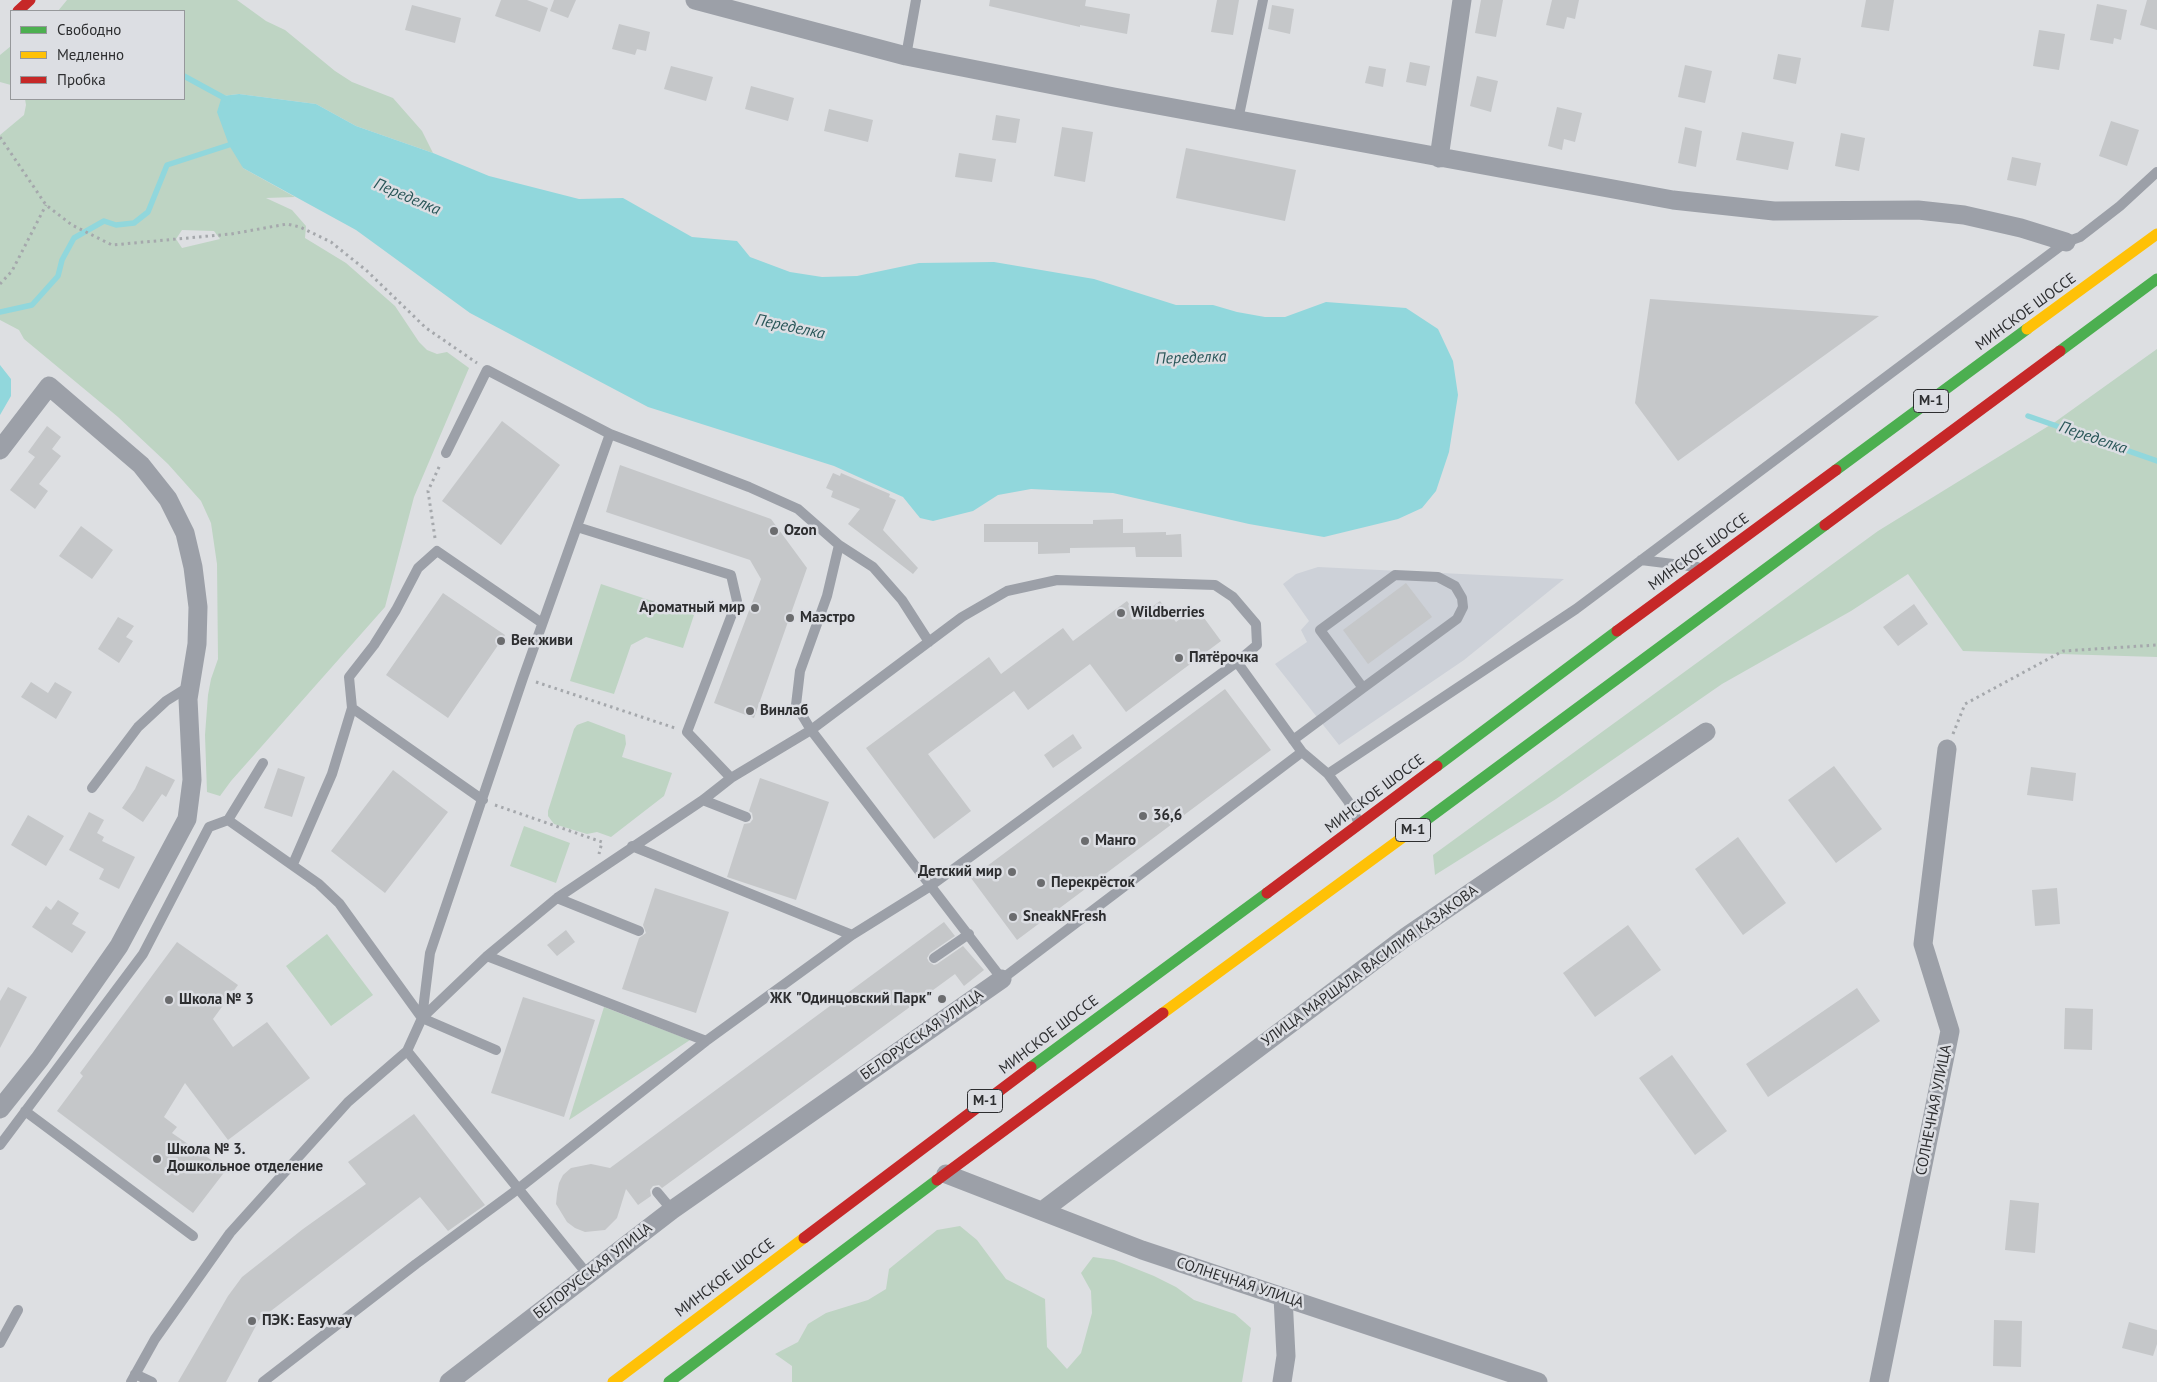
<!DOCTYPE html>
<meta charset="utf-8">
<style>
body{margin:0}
#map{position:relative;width:2157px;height:1382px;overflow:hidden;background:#dddfe2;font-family:"PT Sans",sans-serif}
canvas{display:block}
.legend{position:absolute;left:10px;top:10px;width:175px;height:90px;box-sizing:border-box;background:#dcdee3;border:1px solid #96989b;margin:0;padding:6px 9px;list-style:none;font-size:15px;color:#2d2e30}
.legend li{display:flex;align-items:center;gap:10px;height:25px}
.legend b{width:25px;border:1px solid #96989b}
</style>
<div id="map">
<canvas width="2157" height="1382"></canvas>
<ul class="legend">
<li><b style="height:6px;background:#4caf50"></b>Свободно</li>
<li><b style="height:6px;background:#ffc107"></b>Медленно</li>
<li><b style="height:6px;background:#c62828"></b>Пробка</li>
</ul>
</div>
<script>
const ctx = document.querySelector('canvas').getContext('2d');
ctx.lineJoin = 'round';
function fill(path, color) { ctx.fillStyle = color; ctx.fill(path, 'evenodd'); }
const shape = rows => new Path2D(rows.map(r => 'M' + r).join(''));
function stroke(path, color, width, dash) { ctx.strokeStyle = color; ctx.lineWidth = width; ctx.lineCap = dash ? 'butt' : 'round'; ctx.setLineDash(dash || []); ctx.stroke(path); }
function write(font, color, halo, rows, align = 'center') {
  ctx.font = font + ' "PT Sans",sans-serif'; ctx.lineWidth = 5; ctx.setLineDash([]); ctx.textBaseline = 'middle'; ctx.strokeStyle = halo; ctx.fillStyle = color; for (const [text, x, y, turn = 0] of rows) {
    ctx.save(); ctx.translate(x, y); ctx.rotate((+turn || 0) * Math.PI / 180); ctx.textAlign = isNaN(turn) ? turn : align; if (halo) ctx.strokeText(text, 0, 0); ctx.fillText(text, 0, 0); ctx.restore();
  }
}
const built = shape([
 [1318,567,1564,579,1464,660,1339,745,1275,664,1307,642,1301,630,1309,621,1283,584,1296,574]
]);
const green = shape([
 [67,0,237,0,266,21,285,30,335,71,352,82,393,98,422,131,433,153,356,126,316,104,239,94,222,96,243,168,295,197,266,198,292,210,306,226,305,238,346,263,395,306,419,342,427,350,437,354,447,352,469,368,414,497,385,607,231,781,220,796,207,792,205,735,208,695,211,679,218,659,217,564,211,523,201,501,168,464,118,417,24,339,19,330,0,320,0,135,24,115,26,105,25,99,184,99,184,11,58,11],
 [182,230,214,231,220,239,182,248,176,239],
 [11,46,11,85,0,82,0,55],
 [2157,349,2157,657,1963,651,1908,574,1851,611,1722,684,1556,799,1435,875,1433,855,1878,531,2055,422],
 [601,584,694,615,683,648,646,637,631,645,614,694,570,681],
 [588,721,625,735,626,744,622,757,672,773,664,796,611,837,597,832,587,834,554,824,548,816,548,811,574,729,577,725],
 [524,826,570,843,556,883,510,866],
 [327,934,373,995,331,1026,286,966],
 [604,1007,690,1040,569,1120],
 [960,1226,977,1240,1006,1279,1045,1299,1047,1347,1067,1369,1081,1353,1092,1313,1091,1291,1081,1273,1093,1257,1114,1260,1154,1276,1176,1287,1194,1300,1235,1314,1251,1328,1242,1382,792,1382,792,1366,775,1354,798,1342,808,1324,826,1313,868,1300,886,1289,889,1269,937,1230]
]);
const water = shape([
 [239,94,316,104,356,126,433,153,489,176,579,199,623,198,692,237,737,241,750,257,790,272,822,277,857,276,919,263,994,262,1094,279,1176,305,1213,305,1237,312,1265,317,1285,317,1326,302,1406,308,1438,329,1453,361,1458,395,1449,452,1436,491,1422,508,1398,519,1324,537,1249,524,1113,493,1031,489,998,495,973,511,933,521,920,518,903,497,834,466,648,407,470,313,356,230,243,168,229,145,217,112,222,96],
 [0,365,11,379,11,396,0,415]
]);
const stream = shape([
 [184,76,228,100],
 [0,312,32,305,58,276,62,260,74,238,104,221,116,225,134,223,148,212,167,165,235,143],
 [2028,416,2157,461]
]);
const building = shape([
 [501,0,527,0,548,8,540,32,495,16],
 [554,0,576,0,568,18,550,11],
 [990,0,1086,0,1085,6,1130,14,1127,34,1080,25,1080,27,989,6],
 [1217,0,1239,0,1233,35,1211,32],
 [1481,0,1503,0,1496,37,1475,33],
 [1552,0,1579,0,1575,19,1567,17,1564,29,1546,25],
 [1866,0,1894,0,1889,31,1861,27],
 [2147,0,2157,0,2157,30,2140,25],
 [2097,4,2127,10,2121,40,2114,38,2113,44,2090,40],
 [412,5,461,18,455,43,405,30],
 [1272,5,1294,9,1290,34,1268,29],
 [619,24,650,32,646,51,637,49,635,55,612,49],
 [2039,30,2065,34,2059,70,2033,66],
 [1778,54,1801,58,1796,84,1773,79],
 [1410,62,1430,66,1426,86,1406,82],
 [1685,65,1712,71,1705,103,1678,97],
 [671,66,713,77,706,101,664,89],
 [1369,66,1386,69,1383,87,1365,83],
 [1477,76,1498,81,1491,112,1470,106],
 [751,86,794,98,788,121,745,109],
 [1557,107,1582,113,1575,142,1564,139,1562,150,1548,146],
 [829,109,873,120,868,142,824,131],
 [996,115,1020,119,1016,143,992,140],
 [2111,121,2139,130,2127,166,2099,156],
 [1062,127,1093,132,1085,182,1054,176],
 [1685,127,1702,131,1696,167,1678,163],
 [1742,132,1794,142,1788,170,1736,160],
 [1841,133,1865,138,1859,171,1835,166],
 [1186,148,1296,170,1285,221,1176,198],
 [959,153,996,159,992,182,955,177],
 [2012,157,2041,163,2036,186,2007,180],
 [1650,299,1879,316,1678,461,1635,403],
 [502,421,560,465,501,545,442,501],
 [47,426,61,437,52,449,61,456,39,484,48,491,35,509,10,490,35,457,28,452],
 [620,465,771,519,807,568,754,718,714,703,761,579,750,560,606,512],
 [833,473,840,476,841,473,890,494,889,497,896,500,883,530,918,568,913,574,848,524,860,509,831,497,833,491,826,488],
 [1123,519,1123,533,1166,532,1166,535,1181,534,1182,557,1136,557,1135,547,1070,548,1070,553,1038,554,1038,542,984,542,984,524,1093,524,1093,520],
 [81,526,113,550,92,579,59,556],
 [1406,583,1432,617,1368,664,1343,630],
 [443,593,505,635,448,718,386,675],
 [1127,601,1138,617,1160,601,1176,622,1196,607,1221,641,1126,712,1090,664,1028,710,1014,691,928,754,971,811,934,839,866,748,989,657,1001,674,1063,628,1073,641],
 [1914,604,1928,624,1898,646,1883,627],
 [118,617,134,626,126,637,133,641,119,663,98,649],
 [31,682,48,693,55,682,72,692,56,719,21,697],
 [1225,689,1271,750,1017,940,971,878],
 [1073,734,1082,748,1053,768,1044,755],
 [146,766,175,780,166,797,162,794,143,822,122,808,135,789],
 [1834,766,1882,829,1836,863,1788,800],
 [2031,767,2076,773,2073,801,2027,795],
 [278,768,305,777,292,817,264,808],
 [393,770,448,812,385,893,331,851],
 [760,778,829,802,796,900,727,877,744,824,750,823,753,819,752,813,749,811],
 [89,812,104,820,97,833,104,837,102,841,135,857,119,889,99,879,104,869,69,850],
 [28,815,64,836,46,866,11,845],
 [1738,837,1786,903,1743,935,1695,869],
 [655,888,729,912,696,1013,622,989,639,938,646,933,643,925],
 [2057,888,2060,924,2035,926,2032,890],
 [58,900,79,913,72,924,86,932,72,953,32,927,46,906,51,910],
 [944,922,955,936,930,953,927,958,929,962,934,965,937,964,963,946,984,970,964,986,955,974,662,1188,659,1185,653,1186,650,1190,651,1196,638,1205,626,1189,617,1218,605,1230,585,1232,575,1228,567,1222,556,1204,557,1194,559,1183,563,1175,571,1168,591,1164,610,1168],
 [1628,925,1661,970,1595,1017,1563,973],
 [566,930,575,942,557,956,547,945],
 [177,942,238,985,213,1019,233,1047,267,1022,310,1078,228,1140,185,1083,164,1117,177,1127,172,1133,226,1170,193,1213,57,1111,83,1076,80,1073],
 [8,987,27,997,0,1048,0,1001],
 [1857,988,1880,1021,1768,1097,1746,1064],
 [523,997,595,1020,564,1117,491,1093],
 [2065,1008,2093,1009,2092,1050,2064,1049],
 [1672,1055,1727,1131,1695,1155,1639,1078],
 [414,1114,485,1205,448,1231,420,1197,259,1320,226,1382,178,1382,228,1296,242,1277,303,1229,366,1184,348,1162],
 [2010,1200,2039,1203,2035,1253,2005,1250],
 [1994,1320,2022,1321,2021,1367,1993,1366],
 [2129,1322,2157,1330,2157,1344,2153,1356,2122,1348]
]);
const path = shape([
 [0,137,46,205,72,225,112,245,231,234,287,224,300,227,331,242,367,271,426,328,477,363],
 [0,284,12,271,46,205],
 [435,538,428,491,440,465],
 [536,682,675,728],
 [1953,734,1965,704,2063,651,2157,645],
 [495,805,602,842,599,854]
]);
const lane = shape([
 [906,56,916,0],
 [1238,120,1263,0],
 [610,434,749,487,798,509,839,545,827,596,800,671,796,705,811,730,1002,979,1302,752],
 [577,527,731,575,737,601,687,732,731,778],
 [839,545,873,567,902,600,929,642],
 [1641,560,1697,567],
 [1237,662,1302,752,1328,774,1348,801,1359,823],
 [1293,740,1363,688,1457,619,1463,607,1462,598,1455,586,1438,577,1395,575,1320,630,1363,688],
 [1328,774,1576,609,2066,242,2080,237,2120,206,2157,172],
 [92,788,138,727,166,701,190,686],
 [483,800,352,708,349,677,374,645,396,610,418,568,437,551,542,623],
 [703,800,746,817],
 [228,820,319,884,339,903,422,1018,496,1050],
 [632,846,852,935],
 [293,864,332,774,352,708],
 [557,898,639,931],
 [487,956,706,1041],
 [934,958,969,934],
 [422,1018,430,953,523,678,610,434,487,370,446,453],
 [407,1051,588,1275],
 [25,1111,193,1236],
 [0,1145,143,954,209,827,228,820,263,763],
 [657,1192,672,1210],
 [0,1343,18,1310],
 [135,1374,152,1382],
 [131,1382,155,1339,230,1233,348,1102,407,1051,422,1018,487,956,557,898,703,800,731,778,811,730,962,617,1007,591,1057,580,1215,585,1233,597,1256,624,1257,645,1237,662,929,887,852,935,706,1041,518,1189,416,1264,263,1382]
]);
const street = shape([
 [695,0,906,56,1114,97,1673,200,1774,211,1918,210,1964,215,2021,228,2066,242],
 [1439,158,1462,0],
 [0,450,49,386,141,465,168,499,185,533,193,567,198,607,197,644,188,699,192,780,187,819,119,946,40,1059,0,1109],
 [946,1174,1142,1250,1538,1382],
 [1042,1211,1407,936,1706,732],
 [449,1382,672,1210,1002,979],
 [1282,1382,1286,1356,1283,1297],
 [1879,1382,1950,1031,1923,944,1947,749]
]);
const fast = shape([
 [2060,351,2157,279],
 [1836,470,2027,329],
 [1437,766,1617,631],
 [1414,829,1825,525],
 [1031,1067,1267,893],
 [669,1382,937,1180]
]);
const slow = shape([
 [2027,329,2157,234],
 [1163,1013,1414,829],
 [613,1382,804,1238]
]);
const jam = shape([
 [18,11,30,0],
 [1825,525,2060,351],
 [1617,631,1836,470],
 [1267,893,1437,766],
 [937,1180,1163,1013],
 [804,1238,1031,1067]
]);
const markers = [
 [774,531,5,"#6b6c6e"],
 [755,608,5,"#6b6c6e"],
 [1121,613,5,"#6b6c6e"],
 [790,618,5,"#6b6c6e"],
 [501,641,5,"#6b6c6e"],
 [1179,658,5,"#6b6c6e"],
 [750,711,5,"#6b6c6e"],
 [1143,816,5,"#6b6c6e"],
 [1085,841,5,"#6b6c6e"],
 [1012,872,5,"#6b6c6e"],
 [1041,883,5,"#6b6c6e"],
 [1013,917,5,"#6b6c6e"],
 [942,999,5,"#6b6c6e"],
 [169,1000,5,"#6b6c6e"],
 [157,1159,5,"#6b6c6e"],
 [252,1321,5,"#6b6c6e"]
];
const shields = [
 [1931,401,35],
 [1413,830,35],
 [985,1101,35]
];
const shieldNames = [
 ["М-1",1931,401],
 ["М-1",1413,830],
 ["М-1",985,1101]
];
const streetNames = [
 ["МИНСКОЕ ШОССЕ",2026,312,-36],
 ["МИНСКОЕ ШОССЕ",1699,552,-36],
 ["МИНСКОЕ ШОССЕ",1375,794,-37],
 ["УЛИЦА МАРШАЛА ВАСИЛИЯ КАЗАКОВА",1370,966,-36],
 ["БЕЛОРУССКАЯ УЛИЦА",922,1035,-35],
 ["МИНСКОЕ ШОССЕ",1049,1035,-37],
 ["СОЛНЕЧНАЯ УЛИЦА",1934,1110,-79],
 ["БЕЛОРУССКАЯ УЛИЦА",593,1271,-38],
 ["МИНСКОЕ ШОССЕ",725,1278,-37],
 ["СОЛНЕЧНАЯ УЛИЦА",1240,1283,18]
];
const poiNames = [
 ["Ozon",784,531],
 ["Ароматный мир",745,608,"right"],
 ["Wildberries",1131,613],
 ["Маэстро",800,618],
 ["Век живи",511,641],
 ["Пятёрочка",1189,658],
 ["Винлаб",760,711],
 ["36,6",1153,816],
 ["Манго",1095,841],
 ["Детский мир",1002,872,"right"],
 ["Перекрёсток",1051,883],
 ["SneakNFresh",1023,917],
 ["ЖК \"Одинцовский Парк\"",932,999,"right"],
 ["Школа № 3",179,1000],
 ["Школа № 3.",167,1150],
 ["Дошкольное отделение",167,1167],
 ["ПЭК: Easyway",262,1321]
];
const waterNames = [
 ["Переделка",407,197,23],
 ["Переделка",790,327,12],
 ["Переделка",1191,358,-2],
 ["Переделка",2093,438,19]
];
fill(built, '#cdd1d8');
fill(green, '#bed4c3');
fill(water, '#91d7dc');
stroke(stream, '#91d7dc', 5.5);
fill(building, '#c5c7c9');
stroke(path, '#a5a8ac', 3, [2.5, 4]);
stroke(lane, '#9ca0a8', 10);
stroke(street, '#9ca0a8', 19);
stroke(fast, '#4caf50', 11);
stroke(slow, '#ffc107', 11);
stroke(jam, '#c62828', 11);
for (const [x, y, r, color] of markers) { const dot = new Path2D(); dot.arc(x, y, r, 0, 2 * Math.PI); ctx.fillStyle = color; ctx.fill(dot); stroke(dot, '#dcdee3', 2); }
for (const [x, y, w] of shields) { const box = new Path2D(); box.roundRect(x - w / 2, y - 11.5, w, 23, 4); ctx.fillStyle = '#dcdee3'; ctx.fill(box); stroke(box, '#2d2e30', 1); }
write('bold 14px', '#2d2e30', null, shieldNames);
write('15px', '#2d2e30', '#dcdee3', streetNames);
write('bold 15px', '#2d2e30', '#dcdee3', poiNames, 'left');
write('italic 16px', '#295658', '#dcdee3', waterNames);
</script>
